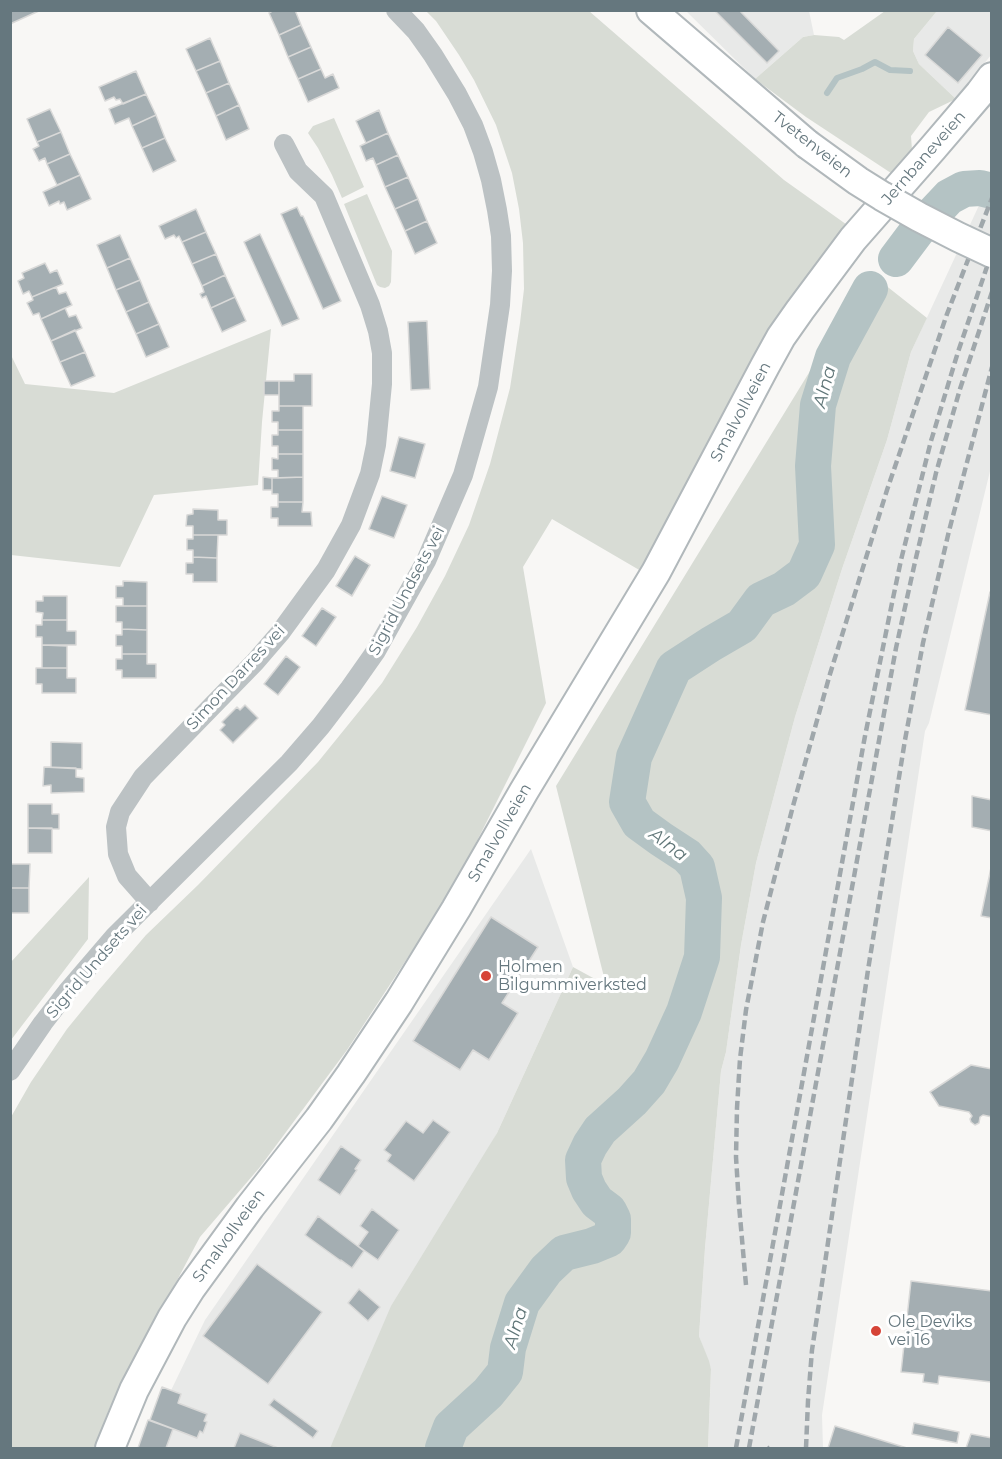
<!DOCTYPE html>
<style>
body{margin:0}
#map{position:relative;width:1002px;height:1459px;overflow:hidden;background:#f8f7f5;font-family:Montserrat,sans-serif}
canvas{display:block}
.frame{position:absolute;inset:0;border:12px solid #65777e;pointer-events:none}
</style>
<div id="map">
<canvas width="1002" height="1459"></canvas>
<div class="frame"></div>
</div>
<script>
const ctx = document.querySelector('canvas').getContext('2d');
ctx.lineJoin = 'round';
function fill(path, color) { ctx.fillStyle = color; ctx.fill(path, 'evenodd'); }
const shape = rows => new Path2D(rows.map(r => 'M' + r).join(''));
function stroke(path, color, width, dash) { ctx.strokeStyle = color; ctx.lineWidth = width; ctx.lineCap = dash ? 'butt' : 'round'; ctx.setLineDash(dash || []); ctx.stroke(path); }
function write(font, color, halo, rows, align = 'center') {
  ctx.font = font + ' Montserrat,sans-serif'; ctx.lineWidth = 6; ctx.setLineDash([]); ctx.textBaseline = 'middle'; ctx.strokeStyle = halo; ctx.fillStyle = color; for (const [text, x, y, turn = 0] of rows) {
    ctx.save(); ctx.translate(x, y); ctx.rotate((+turn || 0) * Math.PI / 180); ctx.textAlign = isNaN(turn) ? turn : align; if (halo) ctx.strokeText(text, 0, 0); ctx.fillText(text, 0, 0); ctx.restore();
  }
}
const built = shape([
 [686,11,809,11,814,35,803,37,755,79],
 [937,11,991,11,991,55,956,99,919,64,913,51,914,39],
 [991,173,991,467,929,723,925,731,822,1415,823,1448,708,1448,711,1369,699,1336,705,1248,721,1071,726,1052,741,945,756,863,795,717,842,569,887,440,911,352,981,201],
 [531,849,573,967,497,1133,330,1448,147,1448,163,1407,205,1320]
]);
const green = shape([
 [426,11,589,11,784,180,850,227,641,571,552,519,523,567,546,703,454,887,347,1050,260,1167,200,1237,110,1407,94,1448,11,1448,11,1117,31,1082,67,1029,98,991,146,935,198,885,318,762,382,683,417,627,445,576,469,525,490,464,510,388,520,323,524,289,523,243,519,209,512,173,496,125,474,80,459,55,436,21],
 [885,11,937,11,914,39,913,51,919,64,956,99,929,112,911,136,912,150,894,175,806,117,755,79,803,37,814,35,839,37,844,40],
 [334,118,364,187,342,198,332,175,318,148,308,133,313,126],
 [367,194,392,251,391,282,389,286,385,288,380,287,377,285,344,204],
 [870,273,927,318,911,352,887,440,842,569,795,717,756,863,741,945,726,1052,721,1071,705,1248,699,1336,709,1361,711,1369,708,1448,330,1448,391,1306,497,1133,573,967,606,985,556,786],
 [271,329,262,422,258,485,154,495,120,567,11,555,10,353,25,384,114,393],
 [89,877,88,939,11,1040,11,962]
]);
const stream = shape([
 [827,93,837,78,862,69,875,62,890,70,910,71]
]);
const river = shape([
 [896,259,917,231,949,197,964,189,980,188,992,191],
 [443,1448,451,1427,488,1393,505,1372,508,1348,522,1303,546,1270,564,1253,592,1246,609,1239,613,1233,613,1219,609,1211,597,1202,589,1190,584,1178,583,1160,590,1145,600,1130,632,1101,649,1082,662,1060,684,1012,702,957,704,898,697,867,687,856,661,839,639,823,627,802,634,757,674,668,711,644,742,626,761,600,784,589,804,574,817,545,813,466,818,405,833,357,870,289]
]);
const building = shape([
 [10,10,41,10,10,24,10,10],
 [274,10,295,10,301,25,279,35,269,13,274,10],
 [714,10,739,10,779,51,767,63,714,10],
 [301,25,311,47,288,57,279,35,301,25],
 [948,27,982,55,958,83,925,55,948,27],
 [210,38,220,61,196,71,186,49,210,38],
 [311,47,321,69,298,79,288,57,311,47],
 [220,61,229,83,206,93,196,71,220,61],
 [321,69,325,78,333,74,339,88,308,102,298,79,321,69],
 [136,71,146,94,123,104,120,99,116,100,114,97,105,101,99,87,136,71],
 [229,83,239,105,216,116,206,93,229,83],
 [146,94,156,115,132,126,129,118,115,124,109,109,146,94],
 [239,105,249,129,226,140,216,116,239,105],
 [50,109,61,132,37,142,27,119,50,109],
 [379,110,388,133,366,143,356,121,379,110],
 [156,115,165,138,142,148,132,126,156,115],
 [61,132,70,154,47,164,45,158,39,161,33,149,39,146,37,142,61,132],
 [388,133,398,155,376,165,373,158,366,161,360,146,388,133],
 [165,138,176,161,153,172,142,148,165,138],
 [70,154,80,175,57,185,47,164,70,154],
 [398,155,408,177,385,187,376,165,398,155],
 [80,175,91,199,67,210,64,202,60,204,59,201,49,206,43,192,80,175],
 [408,177,418,199,395,209,385,187,408,177],
 [418,199,427,221,405,231,395,209,418,199],
 [297,207,301,216,303,216,341,301,323,309,281,214,297,207],
 [196,209,206,232,182,242,179,236,176,238,174,235,165,239,159,226,196,209],
 [427,221,437,243,415,254,405,231,427,221],
 [206,232,216,254,192,264,182,242,206,232],
 [260,234,299,319,282,326,244,242,260,234],
 [120,235,130,258,107,268,97,245,120,235],
 [216,254,225,275,202,286,192,264,216,254],
 [130,258,140,280,116,290,107,268,130,258],
 [45,263,50,273,57,270,63,284,32,297,29,291,23,294,18,281,24,278,22,273,45,263],
 [225,275,235,297,211,308,206,296,202,298,200,294,204,292,202,286,225,275],
 [140,280,149,302,126,312,116,290,140,280],
 [56,287,59,294,66,292,72,305,41,319,39,313,33,315,27,303,33,300,32,297,56,287],
 [235,297,246,321,222,332,211,308,235,297],
 [149,302,159,324,136,334,126,312,149,302],
 [65,308,69,317,76,315,82,328,51,341,41,319,65,308],
 [427,321,430,389,411,390,408,322,427,321],
 [159,324,169,347,146,357,136,334,159,324],
 [75,330,85,352,60,362,51,341,75,330],
 [85,352,95,376,71,386,60,362,85,352],
 [294,374,312,374,312,406,279,406,279,381,294,381,294,374],
 [264,381,279,381,279,395,264,395,264,381],
 [279,406,303,406,303,430,278,430,278,422,272,422,272,411,279,411,279,406],
 [278,430,303,430,303,454,278,454,278,446,272,446,272,435,278,435,278,430],
 [399,437,425,444,415,478,390,471,399,437],
 [278,454,303,454,303,477,278,478,278,470,272,470,272,458,278,459,278,454],
 [263,477,272,478,272,490,263,490,263,477],
 [303,477,303,502,278,502,278,494,272,494,272,478,303,477],
 [382,496,407,505,394,538,369,529,382,496],
 [278,502,303,502,302,512,311,512,312,526,278,526,278,518,271,518,271,507,278,507,278,502],
 [193,509,218,510,218,520,227,520,227,535,193,535,193,526,186,526,187,515,193,514,193,509],
 [193,535,218,535,217,558,193,557,193,550,187,550,187,539,193,539,193,535],
 [355,556,370,565,352,596,336,586,355,556],
 [193,557,217,558,217,582,193,582,193,574,186,574,186,563,193,563,193,557],
 [123,581,147,582,147,606,123,606,123,598,116,598,116,586,123,586,123,581],
 [990,592,992,592,992,715,965,710,990,592],
 [43,596,67,596,67,620,42,620,43,613,36,612,36,601,43,601,43,596],
 [116,606,147,606,147,630,122,629,122,622,116,622,116,606],
 [322,608,336,617,316,646,302,636,322,608],
 [42,620,67,620,67,631,76,631,76,645,42,645,42,637,36,637,36,625,42,625,42,620],
 [122,629,147,630,147,654,122,654,122,646,116,646,116,635,122,635,122,629],
 [42,645,67,646,67,668,42,668,42,645],
 [122,654,147,654,147,664,156,664,156,678,122,678,122,670,116,670,116,659,122,659,122,654],
 [286,656,300,667,278,695,264,684,286,656],
 [36,668,67,668,67,678,76,678,76,693,42,693,42,684,36,684,36,668],
 [245,705,258,718,233,743,220,730,225,725,222,722,237,707,240,710,245,705],
 [51,742,82,743,82,769,44,767,51,767,51,742],
 [44,767,76,768,76,777,84,778,84,792,51,793,51,785,43,786,44,767],
 [972,796,992,800,992,831,972,827,972,796],
 [28,804,52,804,52,814,59,814,59,829,28,828,28,804],
 [28,828,52,828,52,853,28,853,28,828],
 [992,863,992,918,981,916,992,863],
 [10,864,30,864,29,888,10,888,10,864],
 [10,888,29,888,29,913,10,913,10,888],
 [491,917,538,947,502,1003,518,1013,489,1060,473,1050,460,1070,413,1041,491,917],
 [971,1065,992,1069,992,1117,983,1115,980,1117,979,1123,975,1125,971,1122,970,1119,972,1116,969,1112,939,1106,930,1092,971,1065],
 [433,1120,450,1132,414,1181,387,1161,391,1155,384,1150,406,1121,423,1133,433,1120],
 [341,1146,361,1160,355,1169,357,1170,340,1195,318,1180,341,1146],
 [372,1209,399,1230,378,1260,358,1246,368,1232,360,1226,372,1209],
 [318,1216,364,1251,352,1268,341,1260,341,1261,305,1235,318,1216],
 [257,1264,322,1312,268,1384,203,1336,257,1264],
 [911,1281,992,1291,991,1382,939,1376,938,1384,923,1382,924,1374,901,1372,911,1281],
 [359,1289,380,1307,368,1321,348,1303,359,1289],
 [162,1387,181,1394,178,1403,207,1414,204,1421,207,1422,203,1433,200,1431,197,1438,150,1420,162,1387],
 [274,1399,318,1431,313,1438,269,1405,274,1399],
 [148,1420,173,1429,166,1448,138,1448,148,1420],
 [914,1423,959,1432,957,1443,912,1434,914,1423],
 [835,1426,907,1448,828,1448,835,1426],
 [240,1433,278,1448,234,1448,240,1433],
 [971,1434,992,1438,992,1448,966,1448,971,1434]
]);
const street = shape([
 [150,902,127,876,118,854,116,827,120,812,143,777,255,662,280,633,315,585,326,570,351,525,370,474,376,445,382,384,382,353,378,331,370,305,324,196,298,171,284,144],
 [10,1071,43,1023,67,992,115,936,289,763,321,726,350,688,376,651,426,561,463,475,488,387,500,305,502,271,501,236,497,210,491,180,483,152,473,125,457,94,433,55,416,31,396,10]
]);
const secondary = shape([
 [651,10,807,144],
 [110,1448,134,1390,172,1318,191,1288,250,1207,319,1119,351,1074,399,1002,456,909,524,791,656,572,765,366,781,337,800,310,853,239,933,148,980,93,992,77]
]);
const rail = shape([
 [746,1285,739,1205,736,1157,737,1108,740,1059,746,1010,763,922,793,806,830,674,887,490,947,314,992,198],
 [767,1447,768,1448],
 [736,1448,865,736,892,603,901,560,931,441,958,352,992,252],
 [749,1448,896,648,915,562,936,473,960,389,992,292],
 [806,1448,808,1401,812,1350,820,1297,868,970,905,740,923,643,949,531,992,367]
]);
const secondaryBridge = shape([
 [807,144,858,181,882,196,919,217,958,237,992,253]
]);
const markers = [
 [486,976,6,"#d64437"],
 [876,1331,6,"#d64437"]
];
const streetNames = [
 ["Tvetenveien",812,145,38],
 ["Jernbaneveien",924,158,-49],
 ["Smalvollveien",741,412,-62],
 ["Sigrid Undsets vei",407,591,-62],
 ["Simon Darres vei",236,678,-47],
 ["Smalvollveien",500,833,-60],
 ["Sigrid Undsets vei",97,962,-49],
 ["Smalvollveien",229,1236,-54]
];
const poiNames = [
 ["Holmen",498,967],
 ["Bilgummiverksted",498,985],
 ["Ole Deviks",888,1322],
 ["vei 16",888,1340]
];
const waterNames = [
 ["Alna",825,387,-75],
 ["Alna",668,845,37],
 ["Alna",516,1328,-73]
];
fill(built, '#e8e9e8');
fill(green, '#d8dcd5');
stroke(stream, '#b4c3c4', 6);
stroke(river, '#b4c3c4', 36);
fill(building, '#a4aeb2');
stroke(building, '#d9d9d8', 1.5);
stroke(secondary, '#b1b8bb', 32);
stroke(street, '#bcc2c4', 20);
stroke(secondary, '#fff', 28);
stroke(rail, '#9fa7ab', 4.5, [9, 4.5]);
stroke(secondaryBridge, '#b1b8bb', 32, []);
stroke(secondaryBridge, '#fff', 28);
for (const [x, y, r, color] of markers) { const dot = new Path2D(); dot.arc(x, y, r, 0, 2 * Math.PI); ctx.fillStyle = color; ctx.fill(dot); stroke(dot, '#fff', 2); }
write('16px', '#65777e', '#fff', streetNames);
write('16px', '#65777e', '#fff', poiNames, 'left');
write('italic 18px', '#607678', '#fff', waterNames);
</script>
